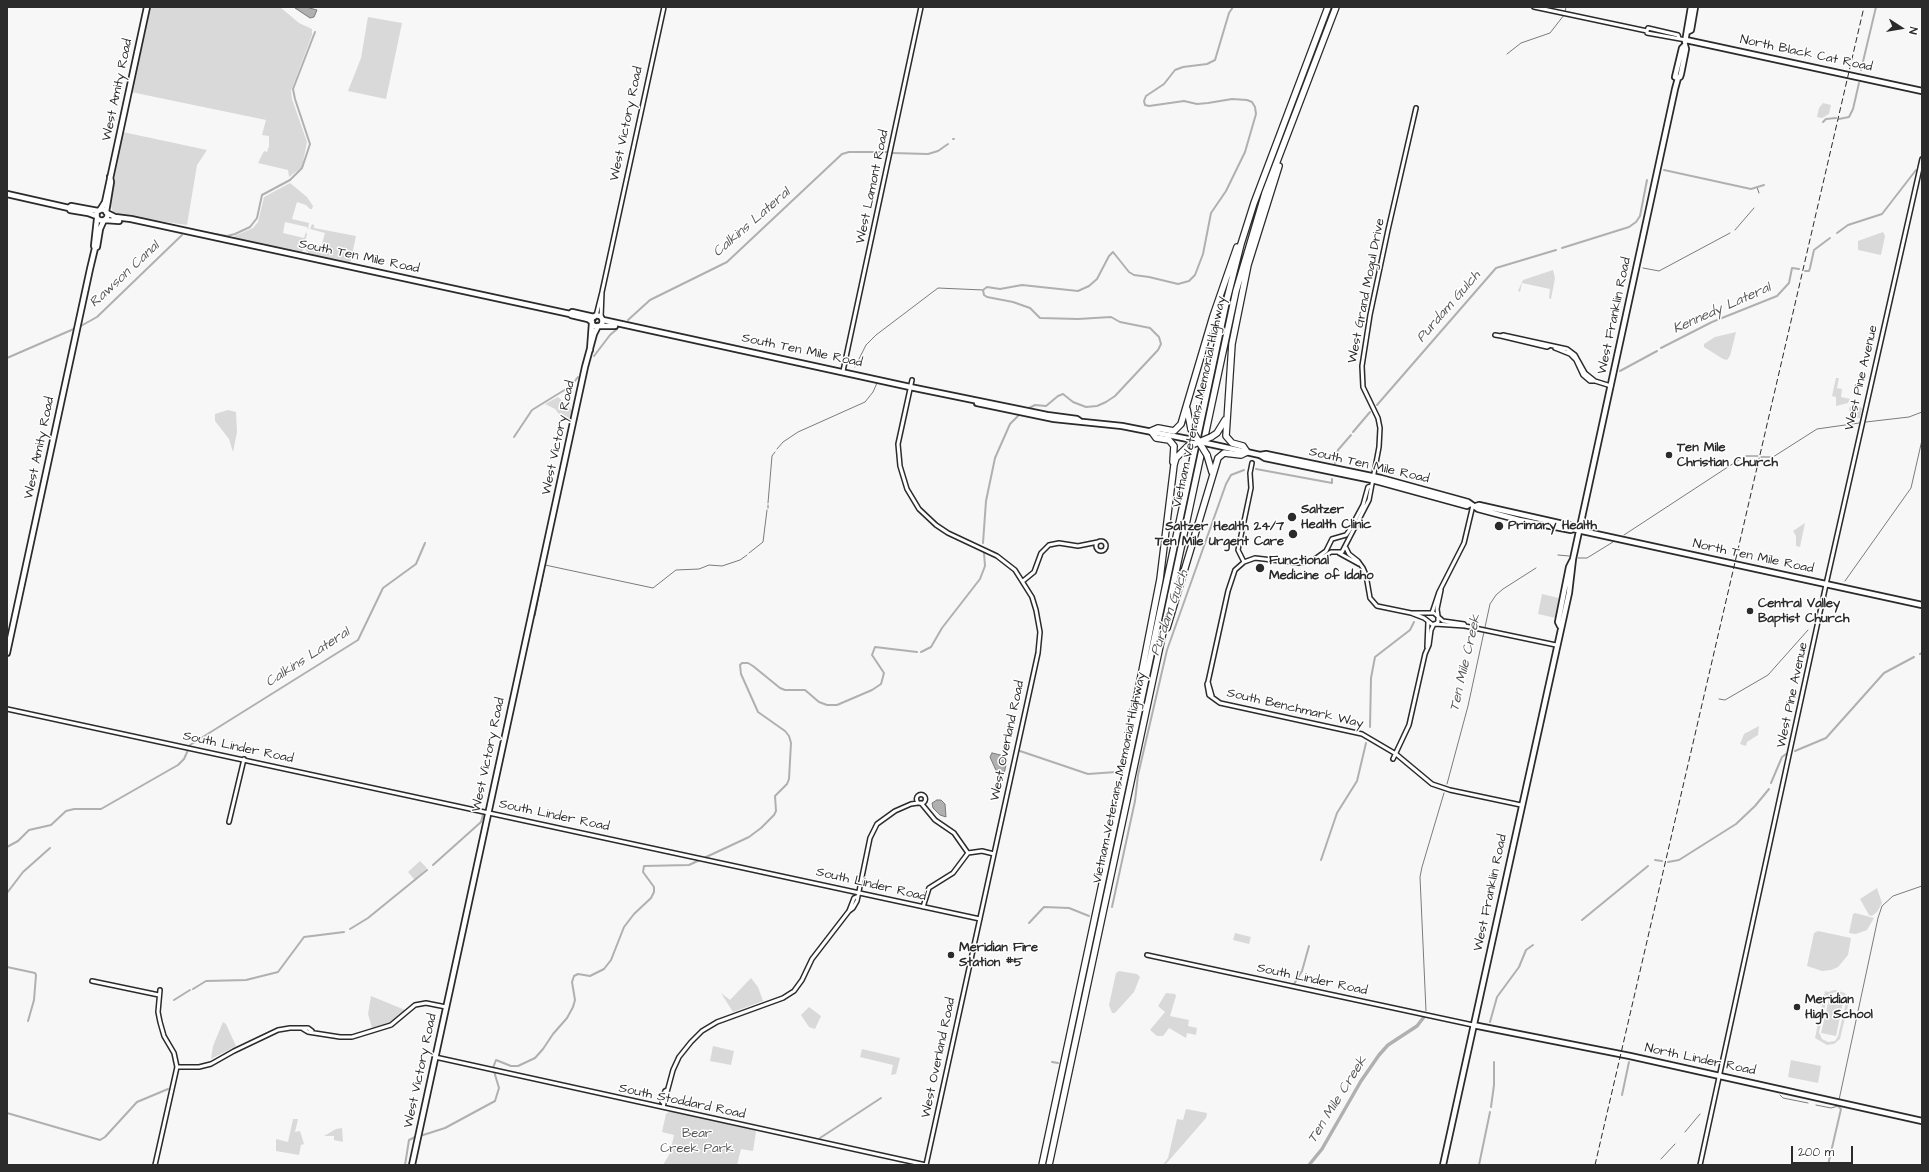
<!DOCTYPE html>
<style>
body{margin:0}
#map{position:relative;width:1929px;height:1172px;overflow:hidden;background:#f7f7f7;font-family:"Architects Daughter",sans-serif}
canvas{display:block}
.frame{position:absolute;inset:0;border:8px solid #2b2b2b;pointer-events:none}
.north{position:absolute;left:1881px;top:8px;width:40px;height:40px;-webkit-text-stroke:3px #fff;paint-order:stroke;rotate:102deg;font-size:11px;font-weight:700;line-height:16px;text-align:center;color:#2b2b2b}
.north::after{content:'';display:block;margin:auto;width:14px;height:18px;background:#2b2b2b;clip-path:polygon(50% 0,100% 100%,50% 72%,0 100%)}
.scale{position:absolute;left:1791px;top:1146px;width:62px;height:18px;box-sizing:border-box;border:2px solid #2b2b2b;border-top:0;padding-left:5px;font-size:12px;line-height:14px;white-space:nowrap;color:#2b2b2b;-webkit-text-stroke:3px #fff;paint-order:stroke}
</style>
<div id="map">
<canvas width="1929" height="1172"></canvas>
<div class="frame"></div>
<div class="north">N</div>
<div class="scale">200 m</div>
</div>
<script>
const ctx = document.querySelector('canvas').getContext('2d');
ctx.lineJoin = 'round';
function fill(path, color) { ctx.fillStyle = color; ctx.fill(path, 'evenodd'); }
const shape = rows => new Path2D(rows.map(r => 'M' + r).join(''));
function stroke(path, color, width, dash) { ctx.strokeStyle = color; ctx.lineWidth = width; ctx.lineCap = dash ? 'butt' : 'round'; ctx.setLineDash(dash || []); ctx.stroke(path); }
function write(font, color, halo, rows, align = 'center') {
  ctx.font = font + ' "Architects Daughter",sans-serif'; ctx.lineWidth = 3; ctx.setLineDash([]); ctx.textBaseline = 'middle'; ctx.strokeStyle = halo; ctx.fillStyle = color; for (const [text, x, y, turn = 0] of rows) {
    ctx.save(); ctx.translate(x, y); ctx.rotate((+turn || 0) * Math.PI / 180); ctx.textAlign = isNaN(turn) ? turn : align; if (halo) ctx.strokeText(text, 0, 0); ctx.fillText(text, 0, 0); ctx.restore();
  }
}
const green = shape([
 [150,7,280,7,299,23,312,29,312,35,291,91,292,99,307,142,302,167,297,171,289,177,288,170,258,163,264,151,267,152,269,146,269,136,262,135,266,120,131,92],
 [368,17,402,23,386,99,348,91,361,58],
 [1823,103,1831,105,1829,114,1822,118,1817,117,1819,108],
 [123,132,207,150,197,165,187,225,117,215,113,212,110,204,111,195],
 [290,183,307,197,313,206,312,209,310,209,306,205,297,202,292,219,309,223,308,230,307,227,285,222,283,233,304,238,306,232,307,234,302,254,230,238,253,228,258,222,264,197],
 [312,224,314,225,314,228,356,236,350,264,308,255,308,252,306,251,307,244,321,247,325,233,310,229],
 [1883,232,1885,236,1881,255,1858,250,1858,241],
 [1553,270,1555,278,1551,299,1549,298,1550,289,1522,283,1520,292,1518,291,1523,280],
 [1736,332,1730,356,1727,360,1723,359,1704,347,1704,344,1715,337],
 [1836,378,1839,378,1837,388,1842,389,1841,397,1850,399,1848,403,1836,406,1836,397,1832,396],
 [558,397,574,412,572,420,562,418,555,409,545,404],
 [1852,405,1862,408,1860,418,1851,418,1849,408],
 [228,410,236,412,237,432,233,452,229,439,215,421,215,414],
 [1805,523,1800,547,1796,546,1796,536,1793,531],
 [1542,594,1559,598,1556,618,1538,614],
 [1759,726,1758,735,1747,742,1746,746,1740,744,1744,734],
 [420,861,427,868,415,880,408,872],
 [1877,888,1882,903,1877,912,1872,916,1869,915,1860,899],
 [1855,913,1874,918,1867,930,1856,934,1849,933,1853,914],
 [1818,931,1851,938,1848,955,1838,967,1831,970,1822,971,1807,966,1814,933],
 [1235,933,1251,937,1249,944,1233,940],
 [1119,971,1137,974,1140,977,1134,992,1115,1013,1112,1013,1109,1005,1116,973],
 [751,978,758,987,763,1001,733,1012,721,993,730,1000],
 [1835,990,1845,993,1848,999,1848,1005,1840,1039,1834,1044,1827,1045,1815,1038,1825,991,1828,992],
 [1834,992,1843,995,1846,1003,1838,1036,1835,1041,1828,1042,1822,1039,1819,1032,1827,998],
 [1166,993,1175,994,1176,996,1170,1016,1189,1020,1188,1026,1197,1028,1196,1035,1187,1033,1186,1038,1169,1028,1163,1036,1157,1036,1150,1030,1165,1012,1158,1006],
 [371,996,405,1010,392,1023,372,1028,368,1014],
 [1829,999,1843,1002,1836,1036,1821,1033],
 [809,1007,821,1016,815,1029,809,1027,801,1015],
 [223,1022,226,1024,236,1046,211,1059,213,1046],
 [713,1046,734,1051,731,1065,710,1061],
 [862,1049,900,1058,896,1074,891,1075,893,1065,860,1057],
 [1791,1060,1821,1066,1818,1083,1788,1077],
 [1186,1109,1207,1113,1206,1118,1165,1165,1163,1165,1168,1158,1177,1119,1183,1120],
 [670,1111,754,1130,756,1132,753,1151,741,1149,737,1165,663,1165,670,1153,674,1135,662,1132,666,1114],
 [293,1119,298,1119,295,1132,300,1131,304,1144,301,1145,299,1155,276,1151,276,1139,288,1142],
 [342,1128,343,1142,334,1140,334,1136,324,1136,336,1129]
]);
const water = shape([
 [306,7,317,10,314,17,310,18,295,8,306,7],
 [992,753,1005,756,1007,760,1004,774,1002,776,998,775,990,757,992,753],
 [937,800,941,800,945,804,946,817,940,815,933,808,932,803,937,800]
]);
const stream = shape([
 [1565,12,1566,7],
 [1507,54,1521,43,1550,33,1564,15],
 [1757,187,1759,193],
 [1735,230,1754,208],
 [1643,268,1659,271,1730,233],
 [855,367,866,345,876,335,938,288,983,290],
 [1866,422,1909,417,1922,412],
 [777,449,783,442,798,432,865,402,873,392,877,383],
 [1761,457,1773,457,1817,429,1859,423],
 [768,503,772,456,775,452],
 [768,508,768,505],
 [1624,535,1737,461,1746,456,1758,456],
 [749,553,763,542,767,510],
 [1558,555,1569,556],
 [1578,558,1587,558,1613,542],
 [1845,581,1911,488,1922,440],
 [535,616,545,565,653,588,676,570,699,569,709,565,722,566,740,560,747,555],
 [1719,699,1725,700,1768,675,1808,630],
 [1447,784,1468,706,1490,604,1496,595,1503,589,1536,568],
 [1426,1011,1420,877,1422,867,1444,793],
 [1780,1095,1783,1098,1808,1103],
 [1839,1100,1878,918,1882,906,1893,896,1922,886],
 [1816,1105,1831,1108,1838,1106],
 [1685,1132,1700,1114],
 [1661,1159,1675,1144]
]);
const canal = shape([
 [1861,70,1876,7],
 [1839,119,1849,117,1853,109,1859,83],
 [1823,122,1826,119,1836,118],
 [953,139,954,139],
 [892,153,928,154,938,151,948,144],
 [1664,170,1751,189,1764,185],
 [190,230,227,236,235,234,250,227,257,218,262,195,290,180,302,168,310,144,295,99,293,89,315,32],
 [1837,233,1848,225,1882,214,1916,170],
 [1562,248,1629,227,1636,222,1640,216,1647,180],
 [1805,271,1809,271,1810,268,1814,250,1830,238],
 [628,320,650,300,727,262,842,154,849,152,889,152],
 [79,327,97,317,182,235],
 [1661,348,1712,322,1777,296,1789,283,1792,268,1799,269],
 [594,356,610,335,617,329],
 [7,358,76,328],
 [1620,371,1657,351],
 [1377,405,1496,268,1556,250],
 [1029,408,1035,405,1046,406,1058,396,1063,394,1073,402,1086,407,1097,406,1106,402,1115,396,1158,350,1161,344,1159,337,1150,328,1120,322,1111,317,1078,319,1040,318,1030,308,1013,302,987,297,984,295,983,290,987,287,1000,289,1022,285,1078,291,1089,286,1097,279,1109,256,1113,252,1129,272,1134,275,1149,277,1178,284,1189,281,1195,275,1203,254,1211,213,1226,191,1245,152,1256,114,1255,107,1252,102,1247,100,1232,99,1208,103,1197,104,1184,101,1149,106,1145,105,1144,101,1146,96,1164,84,1175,70,1183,67,1207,64,1215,60,1229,13,1233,7],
 [1353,432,1370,412],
 [514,437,532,410,571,386,578,377],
 [1335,463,1338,450,1351,435],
 [1256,469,1332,483,1332,479],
 [983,543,986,501,995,458,1010,424,1019,415],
 [921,652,931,647,942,628,980,579,985,566,984,553],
 [1920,654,1922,653],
 [1370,727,1371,678,1375,657,1410,630,1414,622],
 [190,745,358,640,383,588,416,564,425,543],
 [1020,751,1088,774,1116,772],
 [1795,751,1826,738,1884,673,1914,657],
 [1771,783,1782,757,1786,754],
 [7,847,18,841,29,830,51,825,66,811,74,809,101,809,178,765,184,759,188,750],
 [1321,860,1337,813,1357,781,1366,743],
 [1655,860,1662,861],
 [1668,862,1679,860,1736,824,1755,806,1769,789],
 [433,865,481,822,483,815],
 [7,893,23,872,50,848],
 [1112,907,1135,801,1138,775,1167,650,1226,484,1231,475,1244,470],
 [1582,920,1648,866],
 [1029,923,1044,907,1069,908,1089,916],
 [350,929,368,918,427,870],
 [7,967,35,973,36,975,34,1000,28,1021],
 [1294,984,1302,971,1309,946],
 [193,989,206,981,246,980,278,972,304,937,344,932],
 [174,1000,190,990],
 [1490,1022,1497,997,1519,967,1526,950,1533,945],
 [1052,1062,1058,1063],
 [1622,1095,1629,1062],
 [1491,1107,1494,1085,1494,1062],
 [7,1113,100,1140,105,1137,137,1102,168,1089],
 [420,1136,445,1128,495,1101,499,1088,493,1068,496,1060,511,1066,518,1066,535,1058,543,1049,553,1034,567,1018,573,1007,575,1000,572,982,574,976,578,974,590,976,604,969,611,960,624,927,634,914,651,898,654,892,654,887,643,872,644,866,689,865,749,837,761,828,774,815,776,811,775,796,787,784,789,779,791,743,789,736,785,731,758,712,741,674,740,665,742,663,748,663,753,666,780,688,785,690,805,690,819,702,827,705,837,705,872,690,881,684,884,673,872,655,875,647,917,652],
 [820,1138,881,1098],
 [405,1165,409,1140,415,1137],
 [1479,1165,1490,1112],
 [1828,1165,1841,1109,1838,1106]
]);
const river = shape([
 [1309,1165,1322,1149,1361,1081,1379,1055,1388,1045,1417,1026,1424,1017]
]);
const minor = shape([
 [1534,7,1647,31],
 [1679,38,1678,35,1648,28,1647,31,1647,33,1686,40],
 [596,316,602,292],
 [601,317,602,292,664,7],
 [1495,335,1501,336],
 [1549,346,1547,347,1501,336,1503,335,1567,349,1575,355,1585,373,1595,381,1590,381,1583,375,1576,360,1570,354,1555,348],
 [843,371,921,7],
 [912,380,898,444,900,466,907,489,919,509,936,525,948,533,997,556,1015,570,1032,597,1036,610,1040,632,1038,653,926,1165],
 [1595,381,1611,386],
 '1096 546a5 5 0 1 1 10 0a5 5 0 1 1-10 0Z',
 [1346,548,1349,554,1358,561,1363,568,1366,575,1370,598,1377,606,1411,613,1434,613,1443,621,1464,624,1465,626],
 [1339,553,1359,564],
 [1315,559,1326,551,1332,539,1346,535,1349,531,1363,505,1368,487,1371,486],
 [1244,562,1238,550,1251,488,1250,473,1252,463],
 [1023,581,1034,572,1041,553,1049,545,1059,543,1078,546,1098,542],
 [1411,613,1424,618,1433,625,1438,622,1438,618],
 [1432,613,1439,592,1464,543,1473,505],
 [1438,616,1437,609,1441,590],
 [1435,624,1465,626,1556,645],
 [1427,647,1428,622],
 [1208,682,1228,591,1235,570,1244,562,1255,558,1298,563,1318,560,1331,552,1342,552,1369,500,1379,447,1380,428,1378,418,1363,387,1362,366,1370,315,1388,230,1416,108],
 [1212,696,1208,682,1207,684,1209,695,1220,703,1362,734,1396,754,1432,784,1450,790,1521,805],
 [7,709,980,919],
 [1393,759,1409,725,1425,654,1429,645,1431,630,1434,624],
 '916.5 799a4.5 4.5 0 1 1 9 0a4.5 4.5 0 1 1-9 0Z',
 [921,803,935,820,954,833,968,853],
 [229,822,244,759],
 [923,907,929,888,953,873,968,853,982,851,994,854],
 [849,911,853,908,857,901,870,838,877,824,895,811,911,804,918,803],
 [1147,955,1473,1025],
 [92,981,159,995],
 [303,1029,308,1032,340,1037,352,1037,391,1025,415,1005,426,1003,446,1007],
 [435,1057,926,1165],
 [177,1067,199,1067,211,1064,234,1051,278,1030,290,1028,308,1028,312,1031],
 [664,1103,662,1102,665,1091,667,1090],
 [663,1107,673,1070,679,1057,691,1042,702,1031,717,1022,783,998,794,991,802,980,812,959,849,911,854,898,856,897],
 [155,1165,177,1067,174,1053,164,1036,160,1022,158,1012,160,990],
 [1700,1165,1827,580,1922,159]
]);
const major = shape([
 [1687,32,1691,30,1695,7],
 [1686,40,1922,91],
 [1685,42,1691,7],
 [7,194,69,208,71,206,98,211],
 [69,208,70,210,88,213,96,216],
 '96.5 215a5.5 5.5 0 1 1 11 0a5.5 5.5 0 1 1-11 0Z',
 [100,210,105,202,147,7],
 [106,212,111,182,110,177],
 [107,213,115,217,131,219,570,314,571,315,588,319,592,322],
 [105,220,119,221],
 [95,248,94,246,97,219],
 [570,314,572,312,594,317],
 '591.5 321a5.5 5.5 0 1 1 11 0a5.5 5.5 0 1 1-11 0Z',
 [603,320,910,387,1047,415,1077,419,1080,421],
 [600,326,615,326],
 [590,350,592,323],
 [977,403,1054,419,1122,426,1188,439],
 [1210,444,1260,455,1265,458,1372,480,1467,506,1470,504],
 [1260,455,1266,454,1381,478,1468,502,1478,509,1519,520,1571,530,1573,529,1922,605],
 [1476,506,1479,505,1572,526,1573,529],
 [1560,626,1558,622,1569,567,1572,561],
 [7,653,90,269,95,248,97,247,100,229,104,220],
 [1473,1025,1630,1056,1922,1121],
 [412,1165,585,367,594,334,598,326],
 [1443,1165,1569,593,1573,559,1675,89,1678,78,1680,77,1681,74,1686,49,1685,45,1682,48,1675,77,1678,78]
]);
const highway = shape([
 [1187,409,1191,429],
 [1211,437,1217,433,1225,420],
 [1207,455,1212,472],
 [1173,462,1174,446,1169,440,1156,438,1151,431,1158,428,1174,431,1181,424,1213,316,1237,247],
 [1167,628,1218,458,1224,453,1241,455,1247,452,1243,446,1232,443,1226,436,1232,344,1248,265,1279,166],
 [1130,732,1160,579,1174,465,1176,458,1187,447],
 [1042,1165,1226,303,1241,244,1254,203,1328,7],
 [1049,1165,1236,291,1265,193,1336,7]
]);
const rail = shape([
 [1595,1165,1864,7]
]);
const majorBridge = shape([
 [1188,439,1210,444]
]);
const highwayBridge = shape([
 [1191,429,1207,455],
 [1187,447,1211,437]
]);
const markers = [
 [1669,455,4,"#2b2b2b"],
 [1292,517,5,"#2b2b2b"],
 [1499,526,5,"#2b2b2b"],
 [1293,534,5,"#2b2b2b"],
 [1260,568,5,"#2b2b2b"],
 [1750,611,4,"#2b2b2b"],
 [951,955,4,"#2b2b2b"],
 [1797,1007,4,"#2b2b2b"]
];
const streetNames = [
 ["North Black Cat Road",1806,54,12],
 ["West Amity Road",118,90,-78],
 ["West Victory Road",627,124,-78],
 ["West Lamont Road",873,187,-78],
 ["South Ten Mile Road",359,257,12],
 ["West Grand Mogul Drive",1367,291,-79],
 ["West Franklin Road",1615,316,-78],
 ["South Ten Mile Road",802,351,12],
 ["West Pine Avenue",1862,378,-77],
 ["Vietnam Veterans Memorial Highway",1200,402,-78],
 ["West Victory Road",559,438,-78],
 ["West Amity Road",40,448,-78],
 ["South Ten Mile Road",1369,466,13],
 ["North Ten Mile Road",1753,557,12],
 ["West Pine Avenue",1793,695,-78],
 ["South Benchmark Way",1295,709,13],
 ["West Overland Road",1008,741,-78],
 ["South Linder Road",238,748,12],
 ["West Victory Road",489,755,-78],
 ["Vietnam Veterans Memorial Highway",1120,778,-78],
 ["South Linder Road",554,816,12],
 ["South Linder Road",871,885,13],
 ["West Franklin Road",1491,893,-78],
 ["South Linder Road",1312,980,12],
 ["West Overland Road",939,1058,-78],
 ["North Linder Road",1700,1060,12],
 ["West Victory Road",421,1071,-78],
 ["South Stoddard Road",682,1102,12]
];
const poiNames = [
 ["Ten Mile",1677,448],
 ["Christian Church",1677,463],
 ["Saltzer",1301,510],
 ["Health Clinic",1301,525],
 ["Primary Health",1508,526],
 ["Saltzer Health 24/7",1284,527,"right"],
 ["Ten Mile Urgent Care",1284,542,"right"],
 ["Functional",1269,561],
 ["Medicine of Idaho",1269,576],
 ["Central Valley",1758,604],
 ["Baptist Church",1758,619],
 ["Meridian Fire",959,948],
 ["Station #5",959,963],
 ["Meridian",1805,1000],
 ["High School",1805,1015]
];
const parkNames = [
 ["Bear",697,1134],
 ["Creek Park",697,1149]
];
const waterNames = [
 ["Calkins Lateral",752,223,-41],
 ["Rawson Canal",125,275,-43],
 ["Purdam Gulch",1449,307,-49],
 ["Kennedy Lateral",1722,309,-24],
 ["Purdam Gulch",1170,613,-71],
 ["Calkins Lateral",308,658,-33],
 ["Ten Mile Creek",1466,663,-77],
 ["Ten Mile Creek",1338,1100,-58]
];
fill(green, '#d9d9d9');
fill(water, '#b0b0b0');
stroke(water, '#7b7b7b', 1);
stroke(stream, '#7b7b7b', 1);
stroke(canal, '#b0b0b0', 2);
stroke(river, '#b0b0b0', 3.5);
stroke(minor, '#2b2b2b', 6);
stroke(major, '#2b2b2b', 8);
stroke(highway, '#2b2b2b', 8);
stroke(minor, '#fff', 3);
stroke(major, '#fff', 4.5);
stroke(highway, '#fff', 5.5);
stroke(rail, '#2b2b2b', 1, [6, 3]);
stroke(majorBridge, '#2b2b2b', 8, []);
stroke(highwayBridge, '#2b2b2b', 8, []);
stroke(majorBridge, '#fff', 4.5);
stroke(highwayBridge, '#fff', 5.5);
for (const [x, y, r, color] of markers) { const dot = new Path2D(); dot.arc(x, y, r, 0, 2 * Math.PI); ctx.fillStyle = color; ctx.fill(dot); stroke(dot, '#fff', 1.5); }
write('13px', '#2b2b2b', '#fff', streetNames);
write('bold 13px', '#2b2b2b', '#fff', poiNames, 'left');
write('13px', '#565656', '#fff', parkNames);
write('italic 14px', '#5a5a5a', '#fff', waterNames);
</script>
